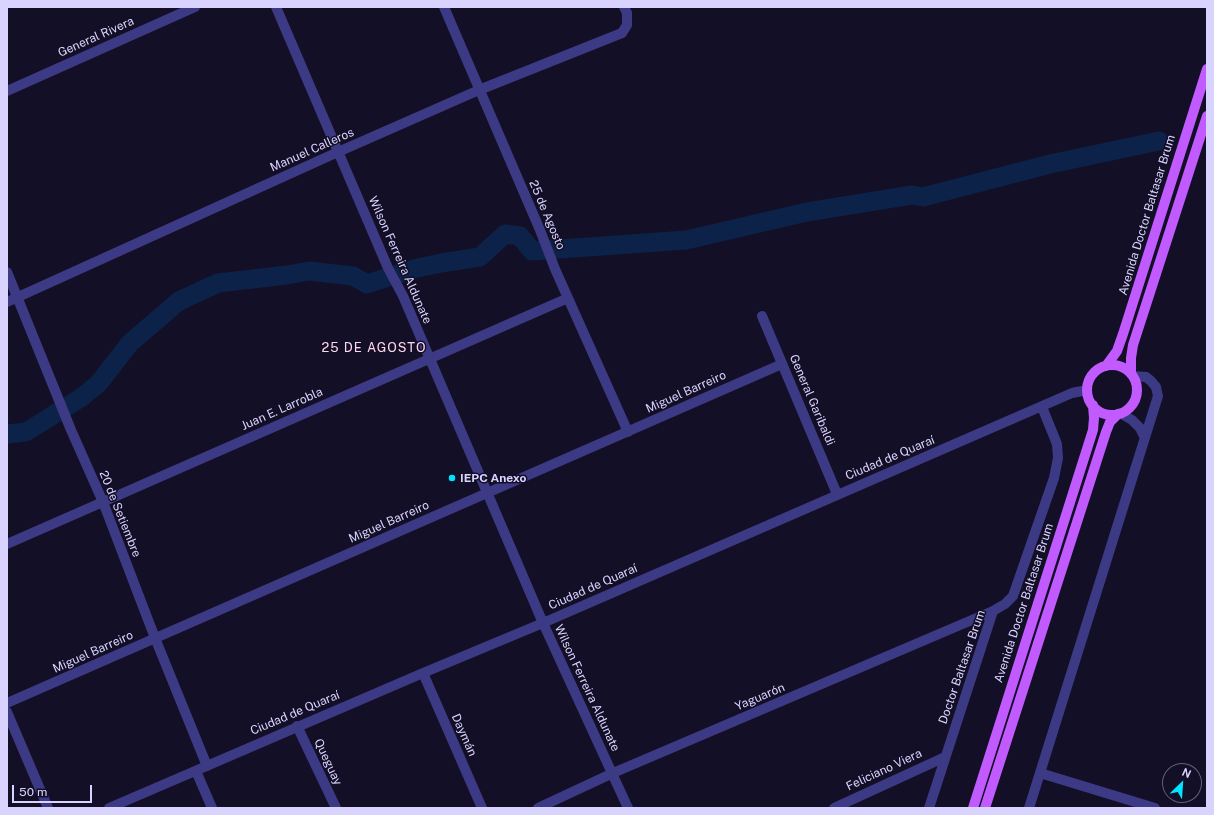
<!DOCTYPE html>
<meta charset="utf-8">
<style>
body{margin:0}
#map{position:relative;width:1214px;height:815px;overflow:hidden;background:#130f26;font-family:"Public Sans",sans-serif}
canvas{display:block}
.frame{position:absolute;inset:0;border:8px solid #d9d4ff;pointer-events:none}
.north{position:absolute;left:1162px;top:763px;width:40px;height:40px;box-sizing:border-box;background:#130f26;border:1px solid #625e7d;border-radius:50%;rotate:25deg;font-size:11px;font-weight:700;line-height:16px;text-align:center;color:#d9d4ff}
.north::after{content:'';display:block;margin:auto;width:14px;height:18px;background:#00e5ff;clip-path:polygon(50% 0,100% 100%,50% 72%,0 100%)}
.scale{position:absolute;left:12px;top:785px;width:80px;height:18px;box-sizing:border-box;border:2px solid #d9d4ff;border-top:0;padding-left:5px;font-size:12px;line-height:14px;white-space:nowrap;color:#d9d4ff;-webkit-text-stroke:3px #130f26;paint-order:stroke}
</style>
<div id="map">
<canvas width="1214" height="815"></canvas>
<div class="frame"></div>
<div class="north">N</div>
<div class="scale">50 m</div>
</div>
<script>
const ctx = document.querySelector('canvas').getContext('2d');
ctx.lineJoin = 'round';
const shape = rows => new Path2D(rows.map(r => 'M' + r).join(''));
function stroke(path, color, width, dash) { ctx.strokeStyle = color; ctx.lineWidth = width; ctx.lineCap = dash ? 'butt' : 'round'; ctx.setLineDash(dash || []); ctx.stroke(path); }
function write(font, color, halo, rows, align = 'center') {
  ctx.font = font + ' "Public Sans",sans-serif'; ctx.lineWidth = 3; ctx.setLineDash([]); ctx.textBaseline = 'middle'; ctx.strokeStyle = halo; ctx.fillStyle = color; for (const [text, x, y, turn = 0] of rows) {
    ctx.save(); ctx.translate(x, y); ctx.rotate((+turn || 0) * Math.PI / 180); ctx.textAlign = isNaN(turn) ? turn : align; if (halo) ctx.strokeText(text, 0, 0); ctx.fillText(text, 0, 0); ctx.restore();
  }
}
const river = shape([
 [7,434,26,432,82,397,99,383,130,343,179,301,218,283,287,275,309,271,353,276,367,284,413,269,441,263,480,257,505,234,520,236,532,251,686,240,807,212,912,195,923,197,1050,164,1159,141]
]);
const street = shape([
 [276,7,388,268,403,296,543,623,628,808],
 [444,7,540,230,555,269,628,432],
 [7,91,195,7],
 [7,272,71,430,103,502,155,638,207,766],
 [7,302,338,152,479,90,622,33,627,25,627,13,624,7],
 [762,316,837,494],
 [1120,413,1132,420,1140,428,1145,438],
 [7,544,568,298],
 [423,673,482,808],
 [7,703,782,364],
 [7,712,48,808],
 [297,726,336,808],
 [196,771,212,808],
 [1040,773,1155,808],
 [109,808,423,673,543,623,1072,393,1087,390],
 [538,808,613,773,993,611],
 [834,808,945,757],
 [929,808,993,611,1005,604,1013,596,1054,478,1058,458,1057,444,1042,407],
 [1029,808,1158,396,1156,387,1151,381,1146,377,1133,376]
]);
const primary = shape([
 '1087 390a25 25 0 1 1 50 0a25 25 0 1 1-50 0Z',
 [1106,366,1117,351,1123,334,1207,69],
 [1131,374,1131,358,1133,345,1207,116],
 [973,808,1093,430,1094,418,1093,405],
 [985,808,1106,432,1110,422,1118,414]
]);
const markers = [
 [452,478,4,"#00e5ff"]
];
const streetNames = [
 ["General Rivera",96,37,-24],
 ["Manuel Calleros",312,150,-24],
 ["25 de Agosto",547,215,67],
 ["Avenida Doctor Baltasar Brum",1147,215,-73],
 ["Wilson Ferreira Aldunate",400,260,66],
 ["Miguel Barreiro",686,392,-24],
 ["General Garibaldi",812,400,67],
 ["Juan E. Larrobla",282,409,-24],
 ["Ciudad de Quaraí",890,458,-23],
 ["20 de Setiembre",120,514,68],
 ["Miguel Barreiro",389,522,-24],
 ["Ciudad de Quaraí",593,587,-24],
 ["Avenida Doctor Baltasar Brum",1024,603,-72],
 ["Miguel Barreiro",93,652,-24],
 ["Doctor Baltasar Brum",962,667,-71],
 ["Wilson Ferreira Aldunate",587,688,65],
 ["Yaguarón",760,697,-23],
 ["Ciudad de Quaraí",295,713,-23],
 ["Daymán",464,735,66],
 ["Queguay",328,762,65],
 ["Feliciano Viera",884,770,-25]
];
const poiNames = [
 ["IEPC Anexo",460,478]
];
const neighbourhoodNames = [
 ["25 DE AGOSTO",374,348]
];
stroke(river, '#0c2248', 19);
stroke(street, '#3d3a85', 10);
stroke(primary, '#c25bff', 10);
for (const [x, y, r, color] of markers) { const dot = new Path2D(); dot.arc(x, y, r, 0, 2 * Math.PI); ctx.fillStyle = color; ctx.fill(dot); stroke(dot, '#130f26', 1.5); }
write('12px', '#d9d4ff', '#130f26', streetNames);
write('bold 12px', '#d9d4ff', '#130f26', poiNames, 'left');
ctx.letterSpacing = '1px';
write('13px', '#ffd6f0', '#130f26', neighbourhoodNames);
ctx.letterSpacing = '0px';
</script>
